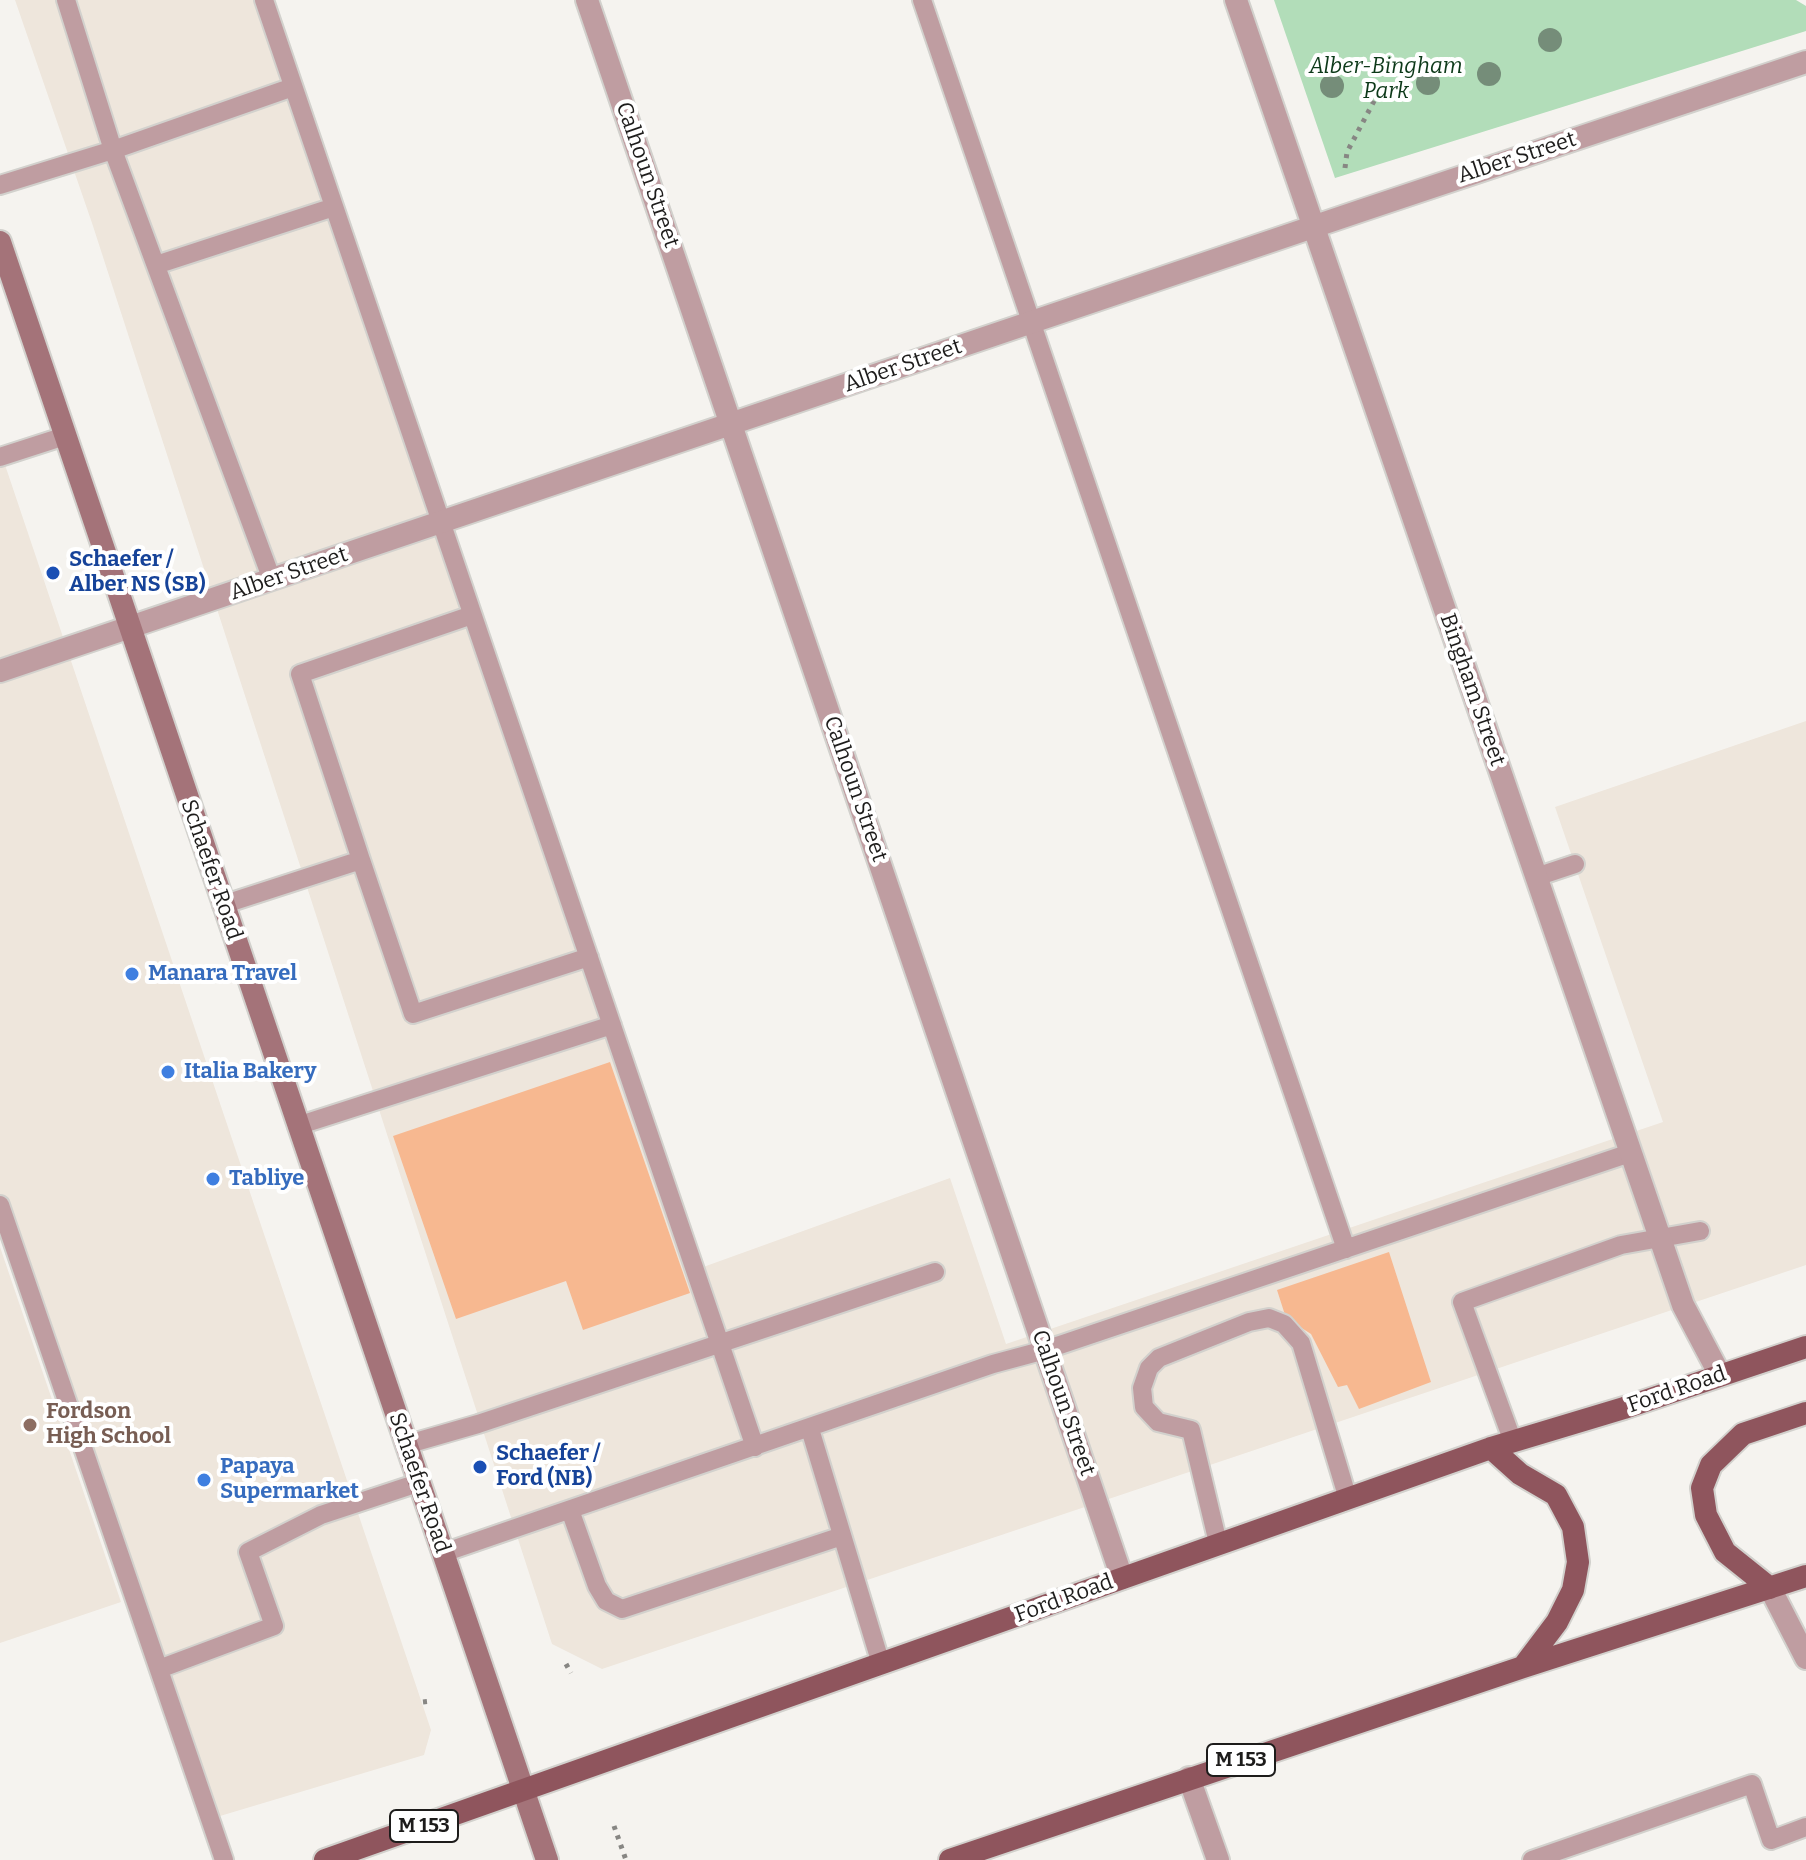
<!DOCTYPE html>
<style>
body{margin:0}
canvas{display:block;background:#f5f3ef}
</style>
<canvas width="1806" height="1860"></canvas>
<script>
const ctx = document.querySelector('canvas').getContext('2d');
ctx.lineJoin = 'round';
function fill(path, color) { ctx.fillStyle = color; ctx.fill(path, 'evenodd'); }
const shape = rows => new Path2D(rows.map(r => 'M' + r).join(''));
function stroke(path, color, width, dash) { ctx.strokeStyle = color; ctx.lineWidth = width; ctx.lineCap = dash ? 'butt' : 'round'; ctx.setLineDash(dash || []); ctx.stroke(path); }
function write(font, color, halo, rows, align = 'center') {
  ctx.font = font + ' Bitter,serif'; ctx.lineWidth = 8; ctx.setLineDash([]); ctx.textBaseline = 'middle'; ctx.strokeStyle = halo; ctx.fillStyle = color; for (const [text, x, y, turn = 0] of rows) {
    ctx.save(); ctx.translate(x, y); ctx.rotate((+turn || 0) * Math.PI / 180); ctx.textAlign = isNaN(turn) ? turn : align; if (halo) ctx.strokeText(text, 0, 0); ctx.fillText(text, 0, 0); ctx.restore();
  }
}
const built = shape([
 [15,0,253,0,695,1270,950,1178,1006,1344,1663,1122,1555,807,1806,721,1806,1265,602,1669,552,1644,92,223],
 [0,450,431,1730,424,1755,210,1819,0,1213],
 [0,1247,121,1602,0,1643]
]);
const green = shape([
 [1274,0,1796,0,1806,6,1806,31,1335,178]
]);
const building = shape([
 [610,1062,690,1293,583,1330,566,1281,456,1319,393,1136],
 [1389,1252,1431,1382,1359,1409,1347,1385,1338,1387,1311,1334,1286,1318,1277,1290]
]);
const path = shape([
 [1345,168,1347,152,1381,88],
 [566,1664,571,1673],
 [423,1702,432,1701],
 [614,1826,626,1860]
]);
const service = shape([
 [66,0,113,150,272,580],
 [264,0,755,1447],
 [922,0,1346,1249],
 [0,185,113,150,293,87],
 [156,265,334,207],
 [0,457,65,436],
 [361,860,413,1014,589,957],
 [1536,877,1575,864],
 [222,905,361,860,300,674,472,615],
 [297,1126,612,1025],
 [0,1205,224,1860],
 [810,1429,881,1664],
 [1513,1442,1462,1302,1621,1245,1700,1231],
 [405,1445,478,1424,935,1272],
 [570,1510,597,1586,606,1601,622,1609,842,1536],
 [1218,1543,1191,1430,1158,1422,1144,1407,1142,1388,1149,1368,1159,1358,1249,1322,1269,1318,1284,1324,1301,1343,1348,1499],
 [443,1553,993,1364,1045,1350,1630,1153],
 [159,1669,274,1626,248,1552,321,1515,418,1483],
 [1532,1860,1752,1784,1771,1840,1806,1827]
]);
const minor = shape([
 [587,0,1122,1578],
 [1236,0,1683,1305,1720,1375],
 [0,671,1360,211,1806,62],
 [1770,1588,1806,1658],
 [1189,1778,1218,1860]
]);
const secondary = shape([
 [0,242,547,1860]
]);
const primary = shape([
 [1491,1448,1520,1474,1556,1495,1573,1527,1578,1562,1573,1590,1557,1622,1523,1667],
 [1770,1588,1725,1552,1706,1515,1702,1488,1711,1465,1743,1434,1806,1413],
 [325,1860,1491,1448,1624,1408,1806,1347],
 [950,1860,1523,1667,1806,1576]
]);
const trees = [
 [1550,40],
 [1489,74],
 [1428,83],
 [1332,86]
];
const markers = [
 [53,573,8,"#1a4fb4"],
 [132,974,8,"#3f7fe0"],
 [168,1072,8,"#3f7fe0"],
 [213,1179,8,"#3f7fe0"],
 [30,1425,8,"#8d6e63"],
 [480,1467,8,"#1a4fb4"],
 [204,1480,8,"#3f7fe0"]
];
const shields = [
 [1241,1760,68],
 [424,1826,68]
];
const shieldNames = [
 ["M 153",1241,1760],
 ["M 153",424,1826]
];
const parkNames = [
 ["Alber-Bingham",1386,67],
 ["Park",1386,92]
];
const streetNames = [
 ["Alber Street",1517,158,-18],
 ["Calhoun Street",647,175,71],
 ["Alber Street",903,366,-19],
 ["Alber Street",289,574,-19],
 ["Bingham Street",1472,690,71],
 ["Calhoun Street",855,789,71],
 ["Schaefer Road",211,870,71],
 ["Ford Road",1677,1390,-19],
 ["Calhoun Street",1063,1403,71],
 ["Schaefer Road",419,1483,71],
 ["Ford Road",1064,1599,-20]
];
const transitNames = [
 ["Schaefer /",69,560],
 ["Alber NS (SB)",69,585],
 ["Schaefer /",496,1454],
 ["Ford (NB)",496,1479]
];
const shopNames = [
 ["Manara Travel",148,974],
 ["Italia Bakery",184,1072],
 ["Tabliye",229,1179],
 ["Papaya",220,1467],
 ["Supermarket",220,1492]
];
const educationNames = [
 ["Fordson",46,1412],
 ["High School",46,1437]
];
fill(built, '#eee6dc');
fill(green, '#b2ddb9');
fill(building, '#f7b890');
stroke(service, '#d2d1cd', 22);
stroke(minor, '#d2d1cd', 26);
stroke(secondary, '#d2d1cd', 26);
stroke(primary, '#d2d1cd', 26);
stroke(path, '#878683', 5, [4, 6]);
stroke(service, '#bf9da1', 18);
stroke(minor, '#bf9da1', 22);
stroke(secondary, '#a47379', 22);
stroke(primary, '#8f555d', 22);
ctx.fillStyle = '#758d79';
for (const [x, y] of trees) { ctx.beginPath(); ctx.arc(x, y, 12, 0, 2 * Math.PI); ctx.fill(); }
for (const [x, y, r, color] of markers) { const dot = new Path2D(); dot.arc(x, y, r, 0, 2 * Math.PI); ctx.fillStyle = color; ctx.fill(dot); stroke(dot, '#fff', 3); }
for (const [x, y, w] of shields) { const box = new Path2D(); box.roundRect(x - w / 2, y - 16, w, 32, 6); ctx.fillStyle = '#fff'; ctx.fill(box); stroke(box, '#1d1c1b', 2); }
write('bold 20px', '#1d1c1b', null, shieldNames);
write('italic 22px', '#0d3919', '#fff', parkNames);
write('22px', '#1d1c1b', '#fff', streetNames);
write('bold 22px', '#164399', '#fff', transitNames, 'left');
write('bold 22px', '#366cbe', '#fff', shopNames, 'left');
write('bold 22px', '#785e54', '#fff', educationNames, 'left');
</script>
